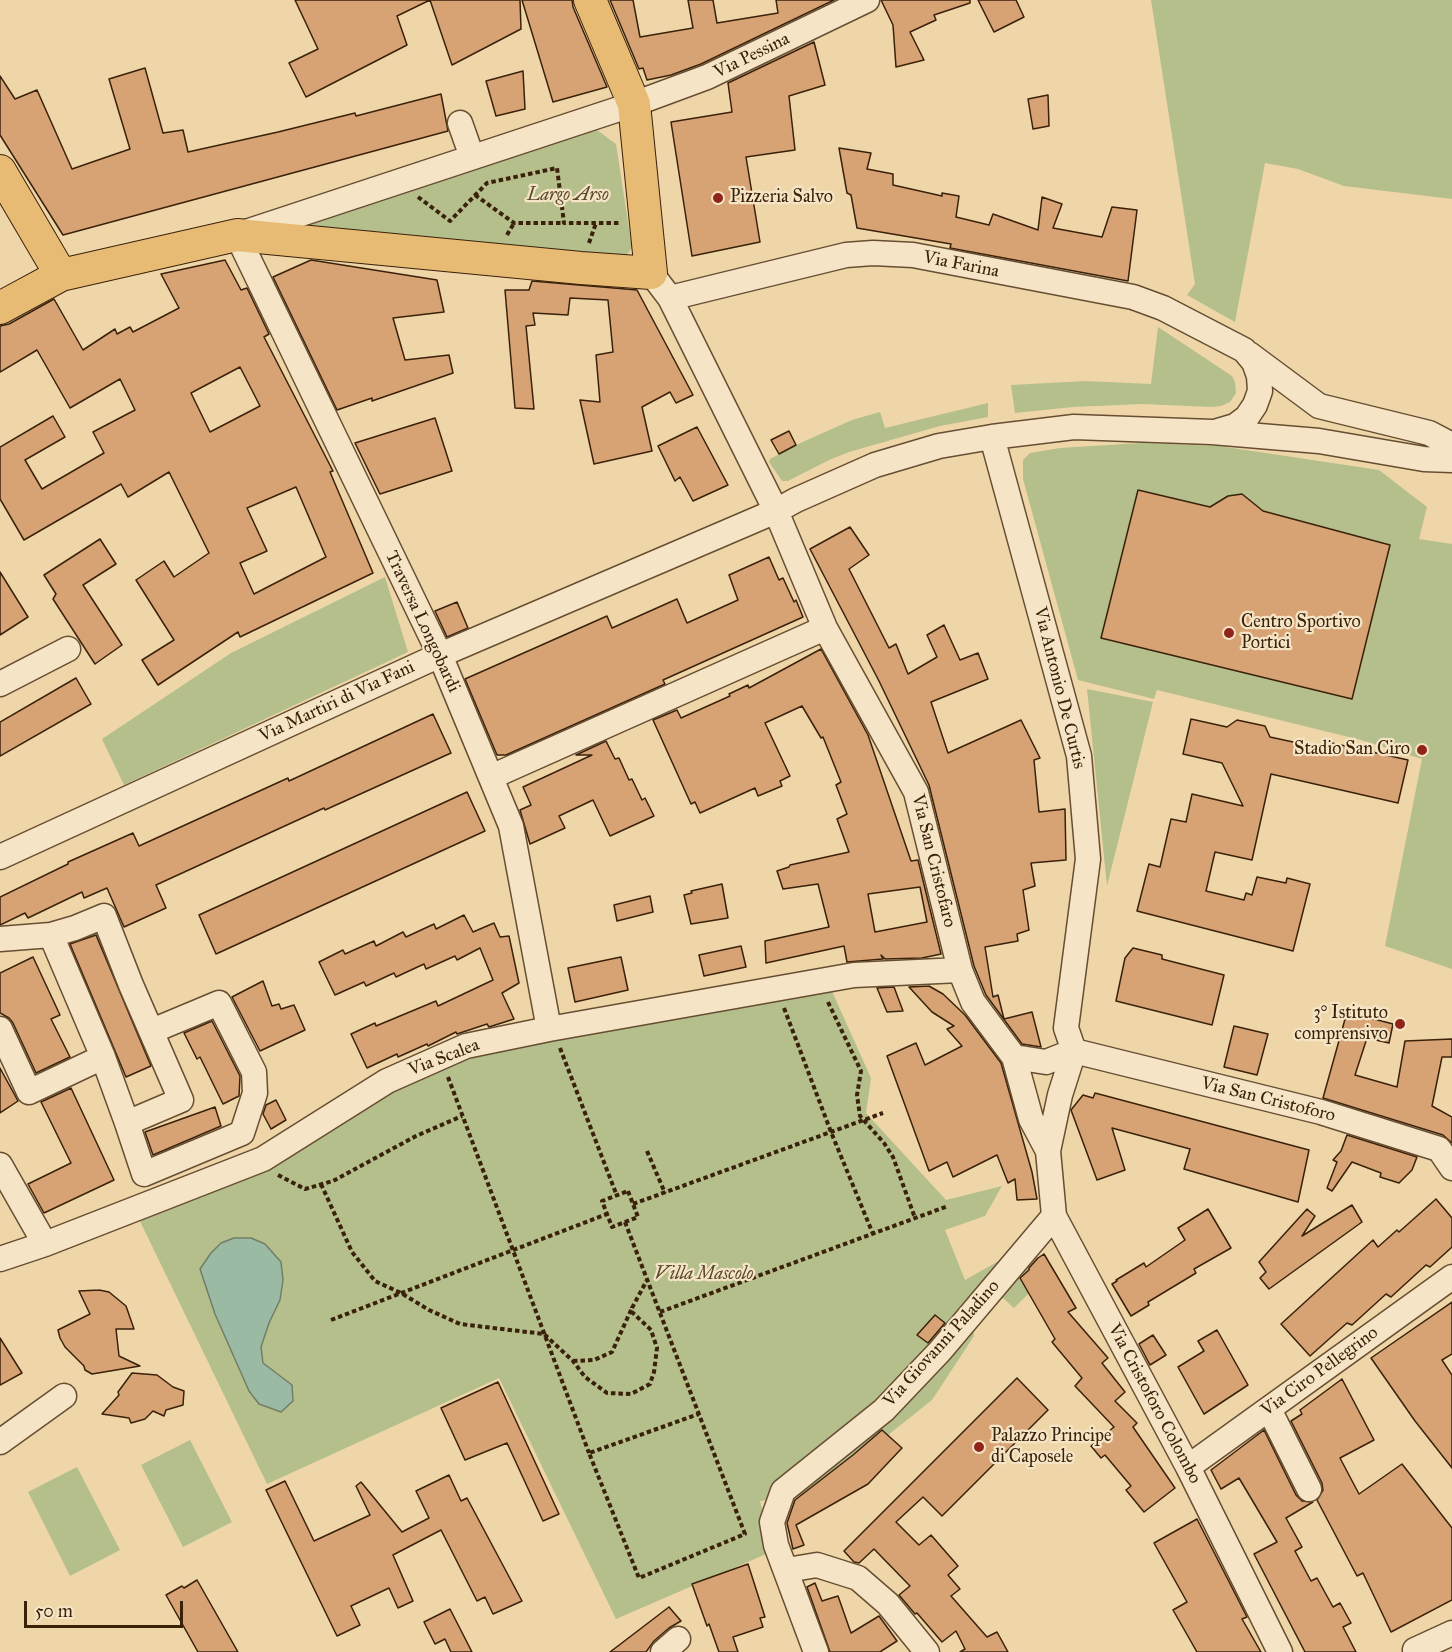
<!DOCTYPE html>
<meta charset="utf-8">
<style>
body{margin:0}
#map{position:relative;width:1452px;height:1652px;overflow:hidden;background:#efd6a8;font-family:"IM FELL Great Primer",serif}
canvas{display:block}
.scale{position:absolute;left:24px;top:1601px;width:159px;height:27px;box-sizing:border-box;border:3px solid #3a210a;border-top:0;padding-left:8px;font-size:18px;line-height:21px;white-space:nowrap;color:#3a210a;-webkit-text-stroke:4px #f5e4c6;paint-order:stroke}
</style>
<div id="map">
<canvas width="1452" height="1652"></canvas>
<div class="scale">50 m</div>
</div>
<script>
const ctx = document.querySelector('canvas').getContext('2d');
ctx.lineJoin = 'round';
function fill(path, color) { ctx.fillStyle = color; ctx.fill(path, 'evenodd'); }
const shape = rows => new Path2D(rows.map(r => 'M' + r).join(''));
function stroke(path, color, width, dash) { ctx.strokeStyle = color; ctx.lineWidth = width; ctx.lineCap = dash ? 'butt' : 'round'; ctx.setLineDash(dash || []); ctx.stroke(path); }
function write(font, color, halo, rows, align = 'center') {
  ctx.font = font + ' "IM FELL Great Primer",serif'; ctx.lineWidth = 4.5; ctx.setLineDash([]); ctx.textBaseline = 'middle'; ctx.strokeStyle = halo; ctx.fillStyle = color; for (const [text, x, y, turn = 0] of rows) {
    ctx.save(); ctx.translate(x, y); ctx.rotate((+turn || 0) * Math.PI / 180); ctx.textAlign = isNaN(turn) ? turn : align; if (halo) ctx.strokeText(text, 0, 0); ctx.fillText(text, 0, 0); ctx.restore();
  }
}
const green = shape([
 [1151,0,1452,0,1452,199,1344,186,1298,169,1265,163,1235,322,1187,295,1195,284],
 [597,130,616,144,632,248,626,256,307,227,305,214],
 [1158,327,1232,376,1235,382,1236,393,1230,402,1221,406,1212,407,1142,404,1073,407,1015,413,1011,385,1086,381,1151,384],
 [988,403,988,417,940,426,849,452,829,460,788,481,782,481,769,462,770,459,796,445,852,420,880,412,885,428],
 [1141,443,1219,446,1379,470,1427,507,1419,539,1452,544,1452,969,1385,946,1422,759,1361,740,1157,690,1154,699,1078,680,1023,479,1023,460,1030,453,1060,448],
 [385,577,408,652,124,785,102,739,231,653],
 [1087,689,1153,702,1107,886],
 [830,987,871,1078,866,1113,946,1200,1002,1186,985,1216,945,1230,965,1280,1027,1245,1048,1274,1014,1308,1003,1298,973,1324,974,1336,932,1400,878,1443,829,1491,760,1501,773,1551,616,1619,499,1378,267,1484,138,1217,368,1101,472,1051],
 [190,1440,232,1522,183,1547,141,1465],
 [77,1467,120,1550,70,1576,28,1492]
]);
const water = shape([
 [234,1238,251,1238,265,1244,281,1262,283,1280,280,1300,269,1323,261,1347,263,1363,292,1385,293,1401,281,1412,259,1404,249,1391,215,1314,200,1269,211,1253,221,1243,234,1238]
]);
const building = shape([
 [295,0,520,0,521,29,452,65,430,0,397,16,407,45,306,97,289,63,318,49,295,0],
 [522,0,572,0,573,7,607,87,553,102,522,0],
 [610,0,633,0,640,37,693,28,688,0,713,0,717,23,778,13,776,0,834,0,701,64,671,75,647,80,643,68,639,69,610,0],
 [881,0,970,0,970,3,934,15,936,20,910,32,924,60,896,67,893,25,881,0],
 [978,0,1016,0,1024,17,994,32,978,0],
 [814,42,825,85,789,96,795,150,746,157,760,242,692,256,671,122,732,112,728,83,814,42],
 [145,68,163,133,183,130,188,152,278,132,355,113,356,116,441,94,448,131,63,235,0,135,0,76,15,99,37,90,72,169,130,149,109,79,145,68],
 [523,71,525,109,496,116,486,81,523,71],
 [1048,95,1049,126,1033,129,1028,99,1048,95],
 [839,148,871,153,867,169,893,174,893,185,942,196,942,193,959,196,956,217,989,225,993,214,1038,230,1042,197,1062,204,1053,228,1102,237,1112,207,1137,210,1128,281,950,248,951,244,857,228,851,195,847,193,839,148],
 [225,260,241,290,247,288,269,334,264,337,333,471,330,472,373,573,240,637,238,632,158,685,142,660,174,640,136,580,164,561,174,577,209,553,169,472,128,497,121,484,24,540,0,499,0,447,53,416,65,437,25,460,42,489,104,453,93,432,135,410,120,379,70,408,37,350,0,372,0,326,9,324,54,299,83,350,115,329,117,334,130,327,133,332,179,308,161,274,225,260],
 [240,367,260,406,210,432,191,393,240,367],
 [296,487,326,557,254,594,240,563,267,551,247,508,296,487],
 [311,260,437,280,444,312,393,318,405,360,449,355,453,373,372,401,372,398,337,410,273,277,311,260],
 [532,281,637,290,693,395,676,403,670,392,642,407,652,451,594,464,580,400,600,402,596,355,613,352,608,300,570,298,568,315,533,313,535,325,526,326,534,409,515,408,505,290,529,290,532,281],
 [435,418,452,471,380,494,355,443,435,418],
 [697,427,728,485,693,501,680,477,675,481,658,446,697,427],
 [789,431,796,445,779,454,771,440,789,431],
 [1138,490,1210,507,1228,496,1242,494,1263,511,1390,545,1352,699,1101,638,1138,490],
 [850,527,869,555,849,569,889,648,896,644,908,674,937,657,927,635,944,625,960,660,978,653,988,679,931,702,948,753,1021,720,1040,758,1034,760,1039,812,1065,809,1066,860,1031,863,1035,886,1023,890,1029,930,1017,934,1018,941,985,947,993,997,998,995,1004,1019,1032,1012,1041,1047,1022,1044,986,995,974,966,929,785,879,681,810,549,850,527],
 [100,539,116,564,83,585,122,645,95,664,53,599,56,594,44,575,100,539],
 [769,557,779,580,783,578,794,602,796,600,803,617,663,680,665,684,506,755,497,755,465,679,607,616,612,628,677,599,687,623,738,600,729,575,769,557],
 [0,572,28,617,0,635,0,572],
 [457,602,468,628,447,637,435,611,457,602],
 [821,649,868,735,911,861,918,860,941,954,922,958,885,959,881,955,883,959,847,962,844,946,766,963,765,941,829,927,818,884,783,889,777,871,789,867,790,865,849,852,837,819,847,814,836,785,841,782,823,737,821,738,802,706,765,723,790,776,780,781,782,786,758,796,755,788,700,813,695,802,691,804,653,720,677,710,681,718,730,696,729,694,748,685,749,688,821,649],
 [920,887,927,922,875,932,868,894,920,887],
 [76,678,91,704,0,756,0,722,76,678],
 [433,714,451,753,325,810,324,808,156,885,166,908,124,927,107,888,84,898,82,892,28,918,25,913,0,925,0,897,68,864,68,862,133,833,139,846,288,778,289,781,433,714],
 [1191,719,1227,727,1237,720,1265,726,1270,737,1330,750,1332,743,1408,760,1398,803,1271,774,1252,860,1215,852,1206,891,1244,900,1246,893,1252,895,1257,877,1286,883,1287,878,1310,884,1293,951,1137,911,1149,864,1160,867,1171,819,1186,822,1192,794,1243,806,1222,763,1183,754,1191,719],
 [606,741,615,759,619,758,629,780,632,779,642,800,645,798,654,816,610,836,593,800,559,816,565,828,530,844,520,810,531,805,523,787,592,755,576,755,606,741],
 [467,792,485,831,216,954,199,915,467,792],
 [722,884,728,918,691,924,684,895,692,893,691,891,722,884],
 [650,896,653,912,617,921,614,905,650,896],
 [464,915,473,932,494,923,500,937,509,936,519,983,502,993,514,1019,489,1027,487,1024,457,1034,456,1032,428,1046,427,1044,398,1057,397,1054,367,1068,351,1034,375,1023,376,1026,436,1001,438,1006,493,980,480,948,457,960,455,956,426,969,424,964,396,977,394,973,366,986,364,982,335,995,319,962,343,950,345,954,374,941,376,946,403,932,406,937,434,924,436,929,464,915],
 [96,935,151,1066,126,1077,70,944,96,935],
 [741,946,746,967,704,976,699,955,741,946],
 [1133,948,1162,955,1162,959,1224,975,1212,1025,1116,1001,1125,958,1133,948],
 [33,957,60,1015,51,1019,70,1057,36,1073,13,1023,9,1018,0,1013,0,973,33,957],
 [621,957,628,990,575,1002,568,968,621,957],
 [263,981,272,1006,279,1004,281,1009,294,1005,305,1030,260,1051,232,997,263,981],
 [929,986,943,994,965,1015,1001,1063,1032,1172,1037,1199,1017,1200,1015,1179,1008,1183,997,1155,953,1177,947,1162,929,1171,887,1056,916,1043,925,1065,962,1046,947,1029,954,1026,932,1012,909,987,929,986],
 [894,987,903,1011,887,1012,877,988,894,987],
 [1347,1012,1393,1024,1389,1043,1367,1038,1355,1075,1397,1087,1405,1041,1452,1039,1452,1057,1442,1057,1432,1106,1452,1117,1452,1143,1443,1135,1323,1098,1347,1012],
 [212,1021,240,1076,239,1096,223,1104,200,1057,197,1059,184,1033,212,1021],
 [1234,1026,1268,1034,1257,1075,1224,1067,1234,1026],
 [0,1068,18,1101,0,1113,0,1068],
 [71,1088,114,1180,44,1213,28,1184,71,1163,41,1102,71,1088],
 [1095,1093,1309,1150,1298,1202,1184,1169,1190,1149,1112,1128,1125,1170,1097,1180,1071,1110,1083,1095,1093,1098,1095,1093],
 [276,1100,286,1120,271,1129,263,1114,266,1105,276,1100],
 [215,1107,221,1126,153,1155,145,1132,215,1107],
 [1347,1135,1417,1157,1412,1170,1399,1183,1380,1177,1381,1173,1352,1162,1332,1191,1327,1188,1337,1162,1333,1160,1341,1151,1347,1135],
 [1436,1199,1452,1218,1452,1247,1430,1267,1426,1265,1391,1297,1386,1294,1352,1325,1347,1323,1310,1356,1281,1324,1373,1240,1378,1247,1397,1230,1399,1232,1436,1199],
 [1352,1205,1362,1222,1269,1289,1260,1278,1266,1272,1259,1262,1307,1209,1315,1216,1302,1236,1352,1205],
 [1208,1209,1231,1248,1194,1269,1196,1273,1148,1302,1149,1305,1131,1316,1112,1284,1117,1281,1116,1280,1144,1263,1146,1267,1185,1240,1178,1228,1208,1209],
 [1044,1254,1076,1308,1068,1312,1108,1358,1102,1363,1125,1392,1115,1401,1137,1423,1133,1427,1175,1488,1144,1512,1126,1490,1131,1486,1105,1455,1101,1458,1091,1446,1114,1427,1075,1386,1082,1378,1052,1342,1055,1339,1020,1278,1029,1270,1029,1268,1038,1258,1044,1254],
 [99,1290,109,1292,126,1306,134,1329,116,1329,119,1356,140,1366,92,1374,85,1370,84,1366,65,1347,60,1338,58,1330,90,1314,79,1291,99,1290],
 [1452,1302,1452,1354,1442,1360,1452,1375,1452,1468,1415,1421,1371,1358,1452,1302],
 [935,1315,945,1323,928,1343,917,1335,935,1315],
 [1217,1330,1248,1385,1204,1414,1178,1367,1204,1351,1198,1341,1217,1330],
 [1153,1335,1166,1355,1150,1365,1139,1344,1153,1335],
 [0,1338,22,1373,0,1385,0,1338],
 [132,1373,157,1375,173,1387,184,1391,183,1405,166,1410,164,1416,153,1411,145,1419,131,1423,129,1418,102,1414,119,1395,118,1392,132,1373],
 [1017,1378,1048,1410,942,1516,923,1497,896,1522,919,1545,931,1535,958,1566,948,1575,960,1589,951,1596,987,1637,997,1632,1008,1652,960,1652,965,1649,956,1631,942,1642,917,1613,915,1614,899,1595,910,1586,874,1549,859,1563,854,1562,844,1551,1017,1378],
 [1342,1379,1374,1440,1340,1458,1359,1494,1402,1464,1452,1528,1452,1600,1391,1632,1363,1573,1357,1576,1317,1500,1323,1490,1322,1483,1291,1421,1302,1414,1300,1410,1342,1379],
 [498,1382,559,1514,543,1521,507,1443,465,1460,441,1408,498,1382],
 [882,1430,902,1448,868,1484,796,1525,804,1545,793,1549,787,1523,795,1500,853,1455,882,1430],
 [1264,1430,1296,1495,1302,1501,1313,1502,1286,1518,1302,1547,1295,1551,1311,1581,1317,1578,1333,1607,1340,1603,1351,1623,1343,1627,1356,1652,1305,1652,1254,1554,1277,1542,1239,1478,1221,1489,1211,1470,1264,1430],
 [449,1475,461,1501,467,1498,522,1601,493,1614,485,1597,477,1601,441,1530,393,1555,413,1601,398,1608,389,1588,351,1606,360,1625,337,1636,266,1490,285,1481,314,1541,370,1515,356,1486,361,1482,402,1532,429,1518,416,1491,449,1475],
 [1197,1519,1247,1617,1242,1619,1261,1652,1197,1652,1173,1610,1187,1602,1154,1543,1197,1519],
 [748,1564,765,1617,760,1618,763,1627,733,1637,738,1652,719,1652,709,1624,707,1626,692,1584,748,1564],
 [197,1580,238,1652,198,1652,166,1595,182,1586,184,1588,197,1580],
 [815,1583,822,1601,838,1596,851,1633,879,1616,897,1641,880,1652,830,1652,807,1587,815,1583],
 [669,1607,681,1621,669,1628,654,1641,646,1652,610,1652,669,1607],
 [450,1609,472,1652,451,1652,445,1639,435,1644,424,1622,450,1609]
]);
const path = shape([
 [475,195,514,223,564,223],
 [418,197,450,221,487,183,557,168,564,223,621,223],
 [507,235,514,223],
 [589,243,596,223],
 [828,1002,861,1071,857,1095,860,1116,884,1143,893,1157,915,1218],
 [784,1008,831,1132,873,1234],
 [560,1048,617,1196],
 [448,1077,589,1453],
 [647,1151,665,1193],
 [278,1175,305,1189,333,1181,416,1136,462,1116],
 [321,1184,352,1252,375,1281,401,1293,429,1310,460,1324,544,1334,573,1361,585,1377,607,1393,631,1394,650,1384,654,1372,657,1348,651,1330,632,1312,632,1308,647,1280],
 [628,1191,638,1217,612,1227,602,1201,628,1191],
 [633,1204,883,1113],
 [625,1222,745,1534,639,1578,589,1453,699,1414],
 [660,1312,948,1206],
 [331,1320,607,1214],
 [573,1361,594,1360,612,1352,632,1308]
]);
const minor = shape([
 [460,123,472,157],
 [651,273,670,298,776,511,825,628,916,792,960,970,973,1002,1014,1057,1046,1062,1074,1051],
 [670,298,846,255,873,253,913,255,1133,297,1163,308,1244,350,1254,362,1259,376,1260,391,1255,405,1247,417,1235,426,1218,431],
 [1249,354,1319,406,1429,433,1452,445],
 [992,437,1079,756,1088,859,1066,1028,1074,1051],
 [0,684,68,649],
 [491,777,825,628],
 [0,857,440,655,776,511,796,500,875,465,939,446,992,437,1074,427,1212,432,1319,441,1424,459,1452,460],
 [0,939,51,935,75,928,104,916,131,985,181,1100,127,1123,103,1057,51,935],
 [0,1029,29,1092,103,1057],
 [549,1029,511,826,440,655,237,235,634,104,707,77,867,0],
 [1074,1051,1060,1095,1048,1151,1054,1216,1188,1467,1280,1652],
 [1074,1051,1321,1112,1439,1149,1452,1168],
 [1014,1057,1031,1119,1048,1151],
 [127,1123,144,1174,242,1133,255,1093,254,1072,219,1003,152,1031],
 [0,1165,45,1244],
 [0,1259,45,1244,263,1159,387,1081,466,1046,549,1029,854,975,960,970],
 [1269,1409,1309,1489],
 [0,1442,64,1396],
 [1188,1467,1452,1277],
 [787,1570,817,1565,858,1578,888,1604,927,1652],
 [1415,1650,1452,1633],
 [663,1652,678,1639],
 [816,1652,776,1545,772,1522,783,1491,884,1410,940,1351,1054,1216]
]);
const major = shape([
 [0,171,61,275],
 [0,308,61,275,237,235,581,268,651,273,634,104,590,0]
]);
const markers = [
 [718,198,6,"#8f2418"],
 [1229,633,6,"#8f2418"],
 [1422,750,6,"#8f2418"],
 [1400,1024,6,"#8f2418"],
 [979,1447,6,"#8f2418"]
];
const streetNames = [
 ["Via Pessina",752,56,-26],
 ["Via Farina",961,265,11],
 ["Traversa Longobardi",422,622,65],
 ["Via Antonio De Curtis",1059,688,76],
 ["Via Martiri di Via Fani",337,702,-25],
 ["Via San Cristofaro",933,861,76],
 ["Via Scalea",444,1058,-21],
 ["Via San Cristoforo",1268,1100,14],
 ["Via Giovanni Paladino",942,1344,-48],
 ["Via Ciro Pellegrino",1320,1372,-36],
 ["Via Cristoforo Colombo",1154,1404,62]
];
const parkNames = [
 ["Largo Arso",568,196],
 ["Villa Mascolo",704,1275]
];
const poiNames = [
 ["Pizzeria Salvo",730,198],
 ["Centro Sportivo",1241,623],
 ["Portici",1241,644],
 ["Stadio San Ciro",1410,750,"right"],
 ["3° Istituto",1388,1014,"right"],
 ["comprensivo",1388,1035,"right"],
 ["Palazzo Principe",991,1437],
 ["di Caposele",991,1458]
];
fill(green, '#b4bf8c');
fill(water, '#9abaa4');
stroke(water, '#747d66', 1.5);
fill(building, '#d7a375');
stroke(building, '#3a210a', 1.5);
stroke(minor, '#674e32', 27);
stroke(major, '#3a210a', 34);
stroke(path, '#3a210a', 4, [4.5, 3]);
stroke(minor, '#f5e4c6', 24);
stroke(major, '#e8bb74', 32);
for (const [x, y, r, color] of markers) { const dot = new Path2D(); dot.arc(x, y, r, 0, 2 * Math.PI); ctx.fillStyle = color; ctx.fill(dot); stroke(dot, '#f5e4c6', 2); }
write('18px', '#3a210a', '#f5e4c6', streetNames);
write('italic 18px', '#58482a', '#f5e4c6', parkNames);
write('18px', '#3a210a', '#f5e4c6', poiNames, 'left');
</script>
